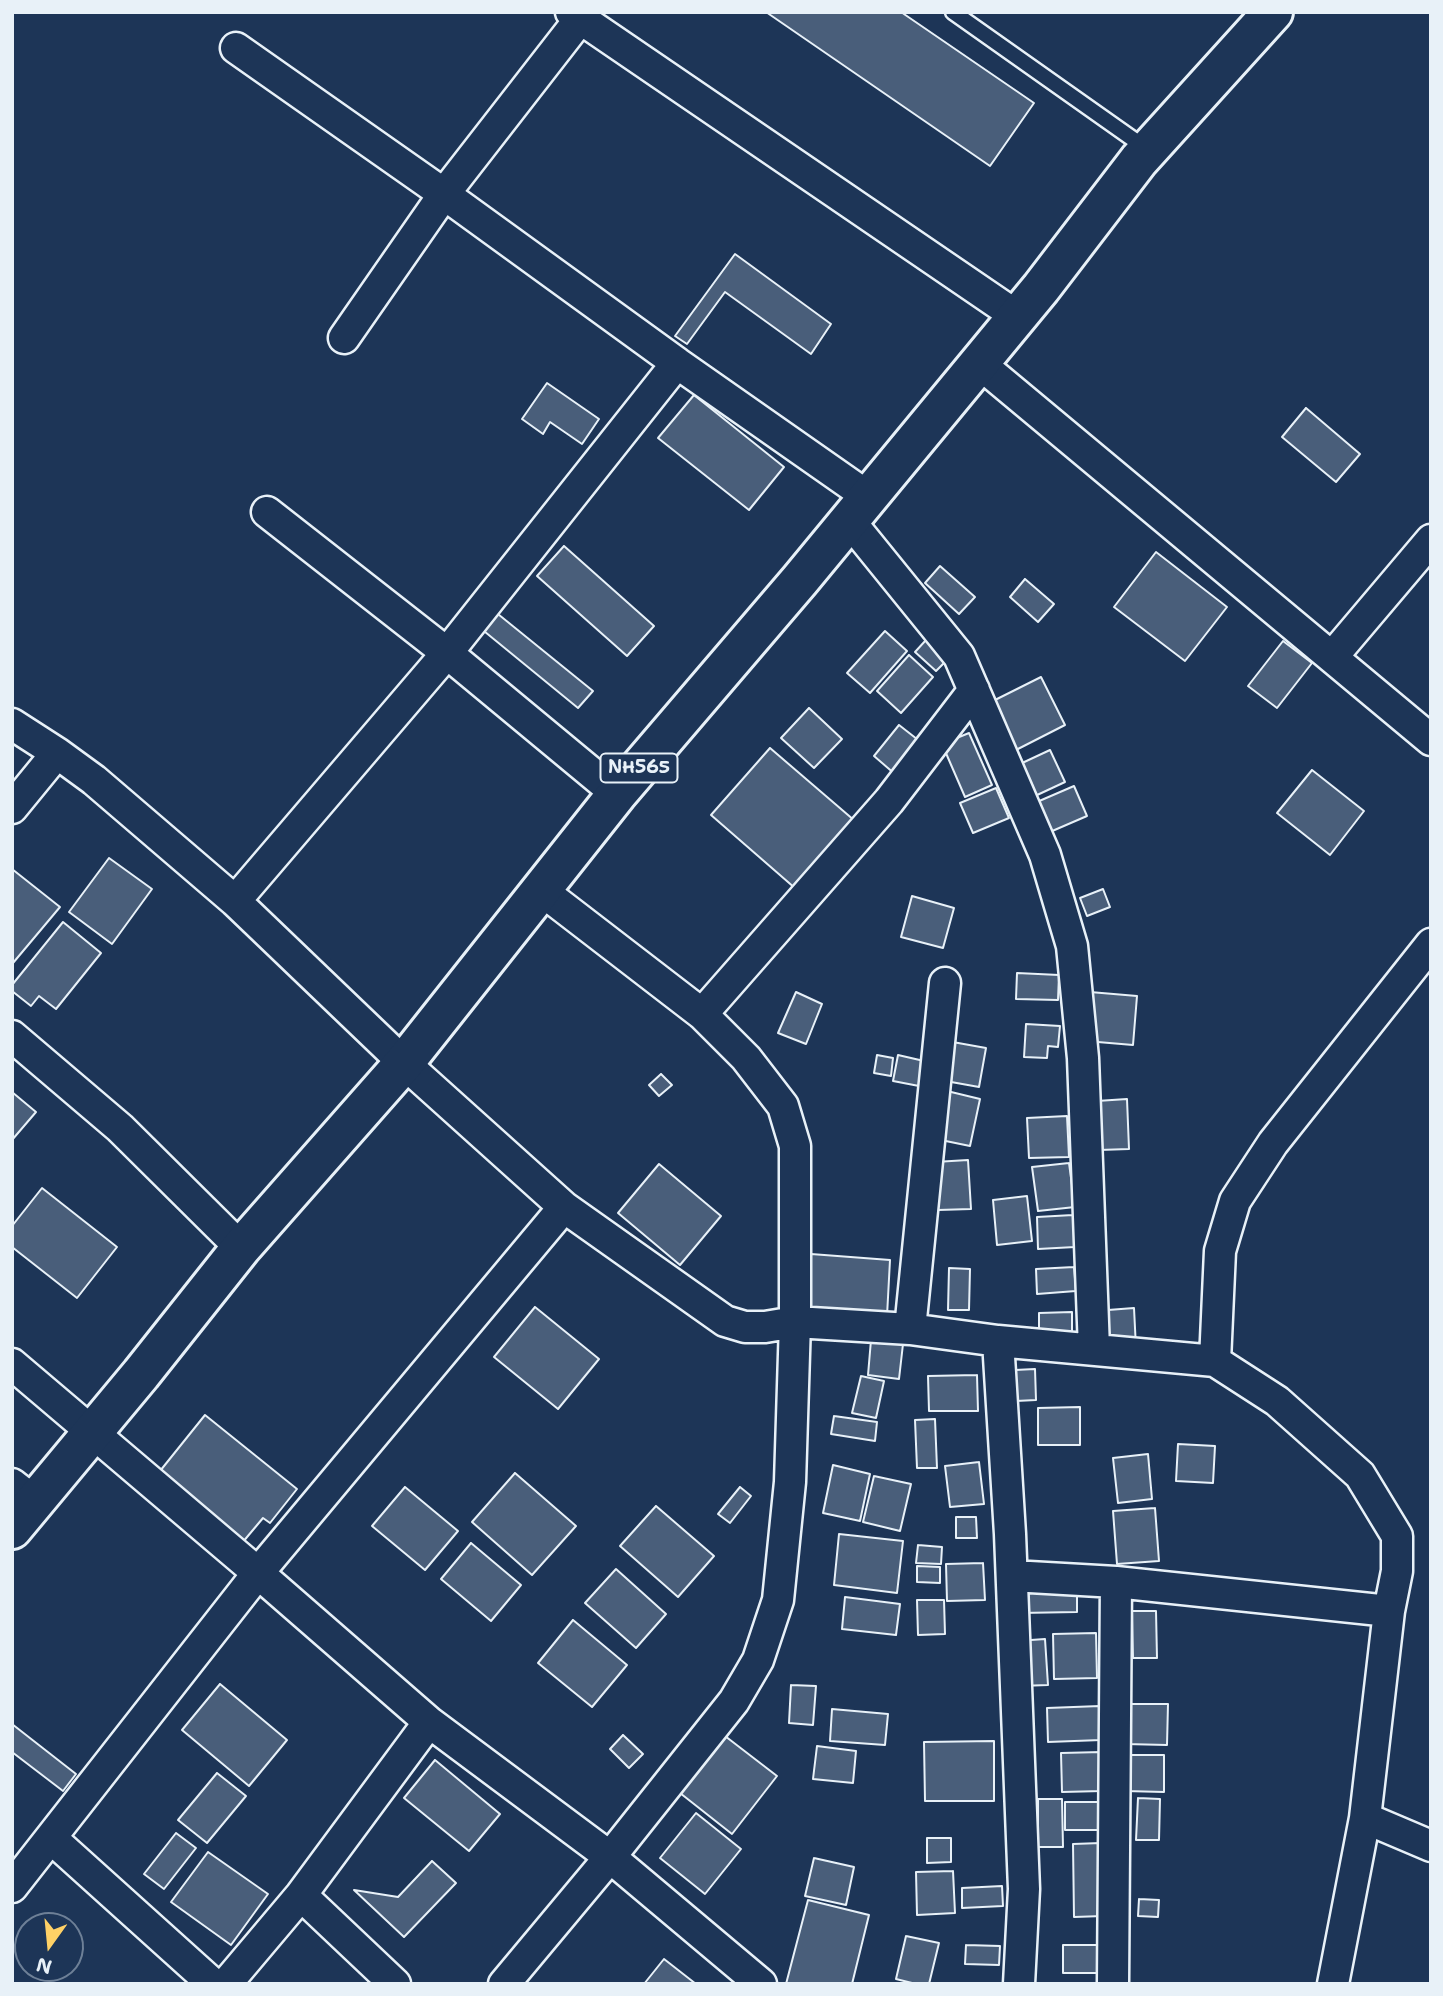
<!DOCTYPE html>
<style>
body{margin:0}
#map{position:relative;width:1443px;height:1996px;overflow:hidden;background:#1d3557;font-family:"Shantell Sans",sans-serif}
canvas{display:block}
.frame{position:absolute;inset:0;border:14px solid #e8f1f8;pointer-events:none}
.north{position:absolute;left:14px;top:1912px;width:70px;height:70px;box-sizing:border-box;background:#1d3557;border:2px solid #6e8097;border-radius:50%;rotate:195deg;font-size:19px;font-weight:700;line-height:28px;text-align:center;color:#e8f1f8}
.north::after{content:'';display:block;margin:auto;width:24px;height:32px;background:#ffd166;clip-path:polygon(50% 0,100% 100%,50% 72%,0 100%)}
</style>
<div id="map">
<canvas width="1443" height="1996"></canvas>
<div class="frame"></div>
<div class="north">N</div>
</div>
<script>
const ctx = document.querySelector('canvas').getContext('2d');
ctx.lineJoin = 'round';
function fill(path, color) { ctx.fillStyle = color; ctx.fill(path, 'evenodd'); }
const shape = rows => new Path2D(rows.map(r => 'M' + r).join(''));
function stroke(path, color, width, dash) { ctx.strokeStyle = color; ctx.lineWidth = width; ctx.lineCap = dash ? 'butt' : 'round'; ctx.setLineDash(dash || []); ctx.stroke(path); }
function write(font, color, halo, rows, align = 'center') {
  ctx.font = font + ' "Shantell Sans",sans-serif'; ctx.lineWidth = 5; ctx.setLineDash([]); ctx.textBaseline = 'middle'; ctx.strokeStyle = halo; ctx.fillStyle = color; for (const [text, x, y, turn = 0] of rows) {
    ctx.save(); ctx.translate(x, y); ctx.rotate((+turn || 0) * Math.PI / 180); ctx.textAlign = isNaN(turn) ? turn : align; if (halo) ctx.strokeText(text, 0, 0); ctx.fillText(text, 0, 0); ctx.restore();
  }
}
const building = shape([
 [766,12,901,12,1034,103,990,166,766,12],
 [735,254,831,324,811,354,725,292,687,344,675,336,735,254],
 [547,383,599,419,582,444,550,422,543,434,522,419,547,383],
 [694,395,784,467,749,510,658,438,694,395],
 [1306,408,1360,454,1336,482,1282,437,1306,408],
 [564,546,654,626,627,656,537,576,564,546],
 [1156,552,1227,607,1185,661,1114,607,1156,552],
 [940,566,975,597,959,614,925,583,940,566],
 [1025,579,1054,604,1038,622,1010,597,1025,579],
 [493,610,593,691,578,708,479,627,493,610],
 [885,631,907,651,870,693,847,673,885,631],
 [926,640,947,660,936,671,915,652,926,640],
 [1283,641,1312,663,1277,708,1248,686,1283,641],
 [909,655,933,677,901,713,877,691,909,655],
 [1041,677,1065,725,1014,751,989,703,1041,677],
 [809,708,842,739,814,768,781,738,809,708],
 [899,725,922,743,896,775,874,756,899,725],
 [969,733,992,785,965,797,942,744,969,733],
 [770,748,855,821,796,889,711,815,770,748],
 [1050,750,1065,782,1035,796,1020,764,1050,750],
 [1312,770,1364,811,1330,855,1277,813,1312,770],
 [1074,786,1087,816,1043,835,1030,805,1074,786],
 [996,788,1009,818,973,833,960,803,996,788],
 [109,858,152,889,112,944,69,912,109,858],
 [12,869,60,907,13,963,12,962,12,869],
 [1103,889,1110,907,1087,916,1080,898,1103,889],
 [912,896,954,908,943,948,901,937,912,896],
 [63,922,101,953,56,1009,39,996,31,1006,12,991,12,985,63,922],
 [1017,973,1059,975,1058,1000,1016,999,1017,973],
 [796,992,822,1004,806,1044,778,1033,796,992],
 [1090,992,1137,996,1133,1045,1086,1041,1090,992],
 [1026,1024,1060,1026,1058,1047,1048,1046,1047,1058,1024,1057,1026,1024],
 [947,1041,986,1048,979,1087,940,1080,947,1041],
 [877,1055,893,1058,891,1076,874,1073,877,1055],
 [898,1055,924,1061,919,1086,893,1081,898,1055],
 [661,1074,672,1085,659,1096,649,1085,661,1074],
 [947,1091,980,1099,970,1146,936,1139,947,1091],
 [12,1092,36,1112,12,1140,12,1092],
 [1127,1099,1129,1149,1099,1150,1097,1101,1127,1099],
 [1067,1116,1069,1157,1029,1158,1027,1118,1067,1116],
 [968,1160,971,1209,938,1210,935,1162,968,1160],
 [1069,1163,1075,1207,1038,1211,1032,1167,1069,1163],
 [659,1164,721,1216,680,1265,618,1213,659,1164],
 [42,1188,117,1247,77,1298,12,1247,12,1226,42,1188],
 [1027,1196,1032,1241,997,1245,993,1200,1027,1196],
 [1073,1215,1075,1247,1038,1249,1037,1217,1073,1215],
 [811,1254,890,1260,887,1316,807,1310,811,1254],
 [1074,1267,1076,1291,1037,1294,1036,1269,1074,1267],
 [949,1268,970,1269,969,1310,948,1310,949,1268],
 [535,1307,599,1359,558,1409,494,1357,535,1307],
 [1134,1308,1136,1348,1110,1350,1108,1310,1134,1308],
 [1072,1312,1072,1339,1039,1340,1039,1313,1072,1312],
 [871,1340,903,1344,899,1379,868,1375,871,1340],
 [1035,1369,1036,1400,1016,1401,1015,1370,1035,1369],
 [977,1375,978,1411,929,1411,928,1376,977,1375],
 [861,1376,884,1381,876,1418,852,1413,861,1376],
 [1080,1407,1080,1445,1038,1445,1038,1408,1080,1407],
 [205,1415,297,1489,270,1523,263,1518,237,1549,152,1481,205,1415],
 [834,1416,877,1422,875,1441,831,1434,834,1416],
 [935,1419,937,1468,917,1468,915,1420,935,1419],
 [1178,1444,1215,1446,1213,1483,1176,1481,1178,1444],
 [1148,1454,1152,1499,1118,1503,1113,1458,1148,1454],
 [979,1462,984,1504,950,1507,945,1466,979,1462],
 [833,1465,870,1474,860,1521,823,1513,833,1465],
 [515,1473,576,1526,532,1575,472,1522,515,1473],
 [874,1476,911,1484,900,1531,863,1522,874,1476],
 [405,1487,458,1531,425,1570,372,1526,405,1487],
 [740,1487,751,1496,730,1523,718,1514,740,1487],
 [656,1506,714,1556,678,1597,620,1546,656,1506],
 [1155,1508,1159,1561,1117,1564,1113,1511,1155,1508],
 [956,1517,976,1517,977,1538,956,1538,956,1517],
 [839,1534,903,1541,897,1593,834,1585,839,1534],
 [471,1543,521,1585,491,1621,441,1579,471,1543],
 [918,1545,942,1547,941,1564,916,1563,918,1545],
 [983,1563,985,1600,947,1601,946,1564,983,1563],
 [917,1566,940,1567,940,1583,917,1582,917,1566],
 [616,1569,666,1614,636,1648,585,1603,616,1569],
 [1019,1587,1077,1588,1077,1612,1019,1613,1019,1587],
 [845,1597,900,1604,896,1635,842,1629,845,1597],
 [917,1600,944,1600,945,1634,918,1635,917,1600],
 [1132,1611,1156,1611,1157,1658,1133,1658,1132,1611],
 [573,1620,627,1665,592,1707,538,1663,573,1620],
 [1096,1633,1097,1678,1054,1679,1053,1634,1096,1633],
 [1045,1639,1048,1685,1020,1686,1017,1641,1045,1639],
 [220,1684,287,1740,249,1786,182,1730,220,1684],
 [791,1685,816,1686,813,1725,789,1723,791,1685],
 [1126,1704,1168,1704,1167,1745,1125,1744,1126,1704],
 [1100,1706,1101,1740,1048,1742,1047,1708,1100,1706],
 [832,1709,888,1714,885,1745,830,1741,832,1709],
 [12,1724,76,1774,63,1791,12,1752,12,1724],
 [623,1735,643,1754,629,1768,610,1749,623,1735],
 [725,1736,777,1776,732,1834,680,1793,725,1736],
 [994,1741,994,1801,925,1801,924,1742,994,1741],
 [817,1746,856,1751,853,1783,813,1779,817,1746],
 [1102,1752,1102,1791,1062,1792,1061,1753,1102,1752],
 [1125,1755,1164,1755,1164,1792,1125,1791,1125,1755],
 [435,1760,500,1814,469,1851,404,1798,435,1760],
 [217,1773,246,1796,207,1843,178,1820,217,1773],
 [1138,1798,1160,1799,1159,1840,1136,1840,1138,1798],
 [1038,1799,1062,1799,1063,1847,1038,1847,1038,1799],
 [1065,1802,1102,1802,1102,1830,1065,1830,1065,1802],
 [696,1813,741,1849,705,1894,660,1858,696,1813],
 [176,1833,196,1848,164,1889,144,1874,176,1833],
 [927,1838,951,1838,951,1862,927,1863,927,1838],
 [1101,1843,1103,1916,1074,1917,1073,1844,1101,1843],
 [208,1852,268,1894,231,1945,171,1902,208,1852],
 [814,1858,854,1867,846,1905,805,1896,814,1858],
 [432,1861,456,1883,404,1937,354,1890,398,1897,432,1861],
 [953,1871,955,1913,917,1915,916,1872,953,1871],
 [1002,1886,1003,1906,962,1908,962,1888,1002,1886],
 [1139,1899,1159,1900,1158,1917,1138,1916,1139,1899],
 [808,1900,869,1915,852,1984,786,1984,808,1900],
 [906,1936,939,1943,929,1984,916,1984,896,1979,906,1936],
 [966,1945,1000,1946,999,1965,965,1964,966,1945],
 [1063,1945,1102,1945,1101,1973,1063,1973,1063,1945],
 [664,1959,696,1984,644,1984,664,1959]
]);
const service = shape([
 [953,12,1147,149]
]);
const minor = shape([
 [571,12,1018,317],
 [236,48,444,194,677,363],
 [344,338,444,194,580,19],
 [979,363,1431,740],
 [267,512,447,653,617,794],
 [848,519,959,656,1045,855,1072,946,1083,1058,1094,1349],
 [1332,657,1431,540],
 [12,724,57,753,94,780,235,901,404,1063,564,1207],
 [12,808,57,753],
 [235,901,447,653,677,363,867,496],
 [702,1014,889,801,974,690],
 [12,1036,120,1128,241,1248],
 [910,1329,945,983],
 [998,1341,1215,1361,1277,1401,1360,1475,1397,1536,1397,1571,1389,1611,1365,1818],
 [1215,1361,1220,1251,1235,1201,1273,1143,1431,944],
 [12,1364,258,1573,564,1207,725,1321,745,1327,765,1327,795,1322,795,1146,783,1106,746,1058,702,1014,541,890],
 [12,1484,35,1502],
 [1012,1576,1116,1582],
 [429,1722,610,1857,504,1984],
 [51,1838,213,1984],
 [12,1887,258,1573,429,1722,301,1895,226,1984],
 [301,1895,395,1984],
 [761,1984,610,1857,734,1701,758,1660,778,1600,790,1482,795,1322,910,1329,998,1341,1010,1534,1024,1889,1019,1984],
 [1113,1984,1116,1582,1389,1611],
 [1333,1984,1365,1818,1431,1846]
]);
const trunk = shape([
 [12,1529,141,1374,241,1248,404,1063,617,794,800,580,1041,288,1139,160,1273,12]
]);
const shields = [
 [639,768,77]
];
const shieldNames = [
 ["NH565",639,768]
];
fill(building, '#495e7a');
stroke(building, '#e8f1f8', 2);
stroke(service, '#e8f1f8', 19);
stroke(minor, '#e8f1f8', 35);
stroke(trunk, '#e8f1f8', 44);
stroke(service, '#1d3557', 14);
stroke(minor, '#1d3557', 30);
stroke(trunk, '#1d3557', 38);
for (const [x, y, w] of shields) { const box = new Path2D(); box.roundRect(x - w / 2, y - 14.5, w, 29, 5); ctx.fillStyle = '#1d3557'; ctx.fill(box); stroke(box, '#e8f1f8', 2); }
write('bold 18px', '#e8f1f8', null, shieldNames);
</script>
